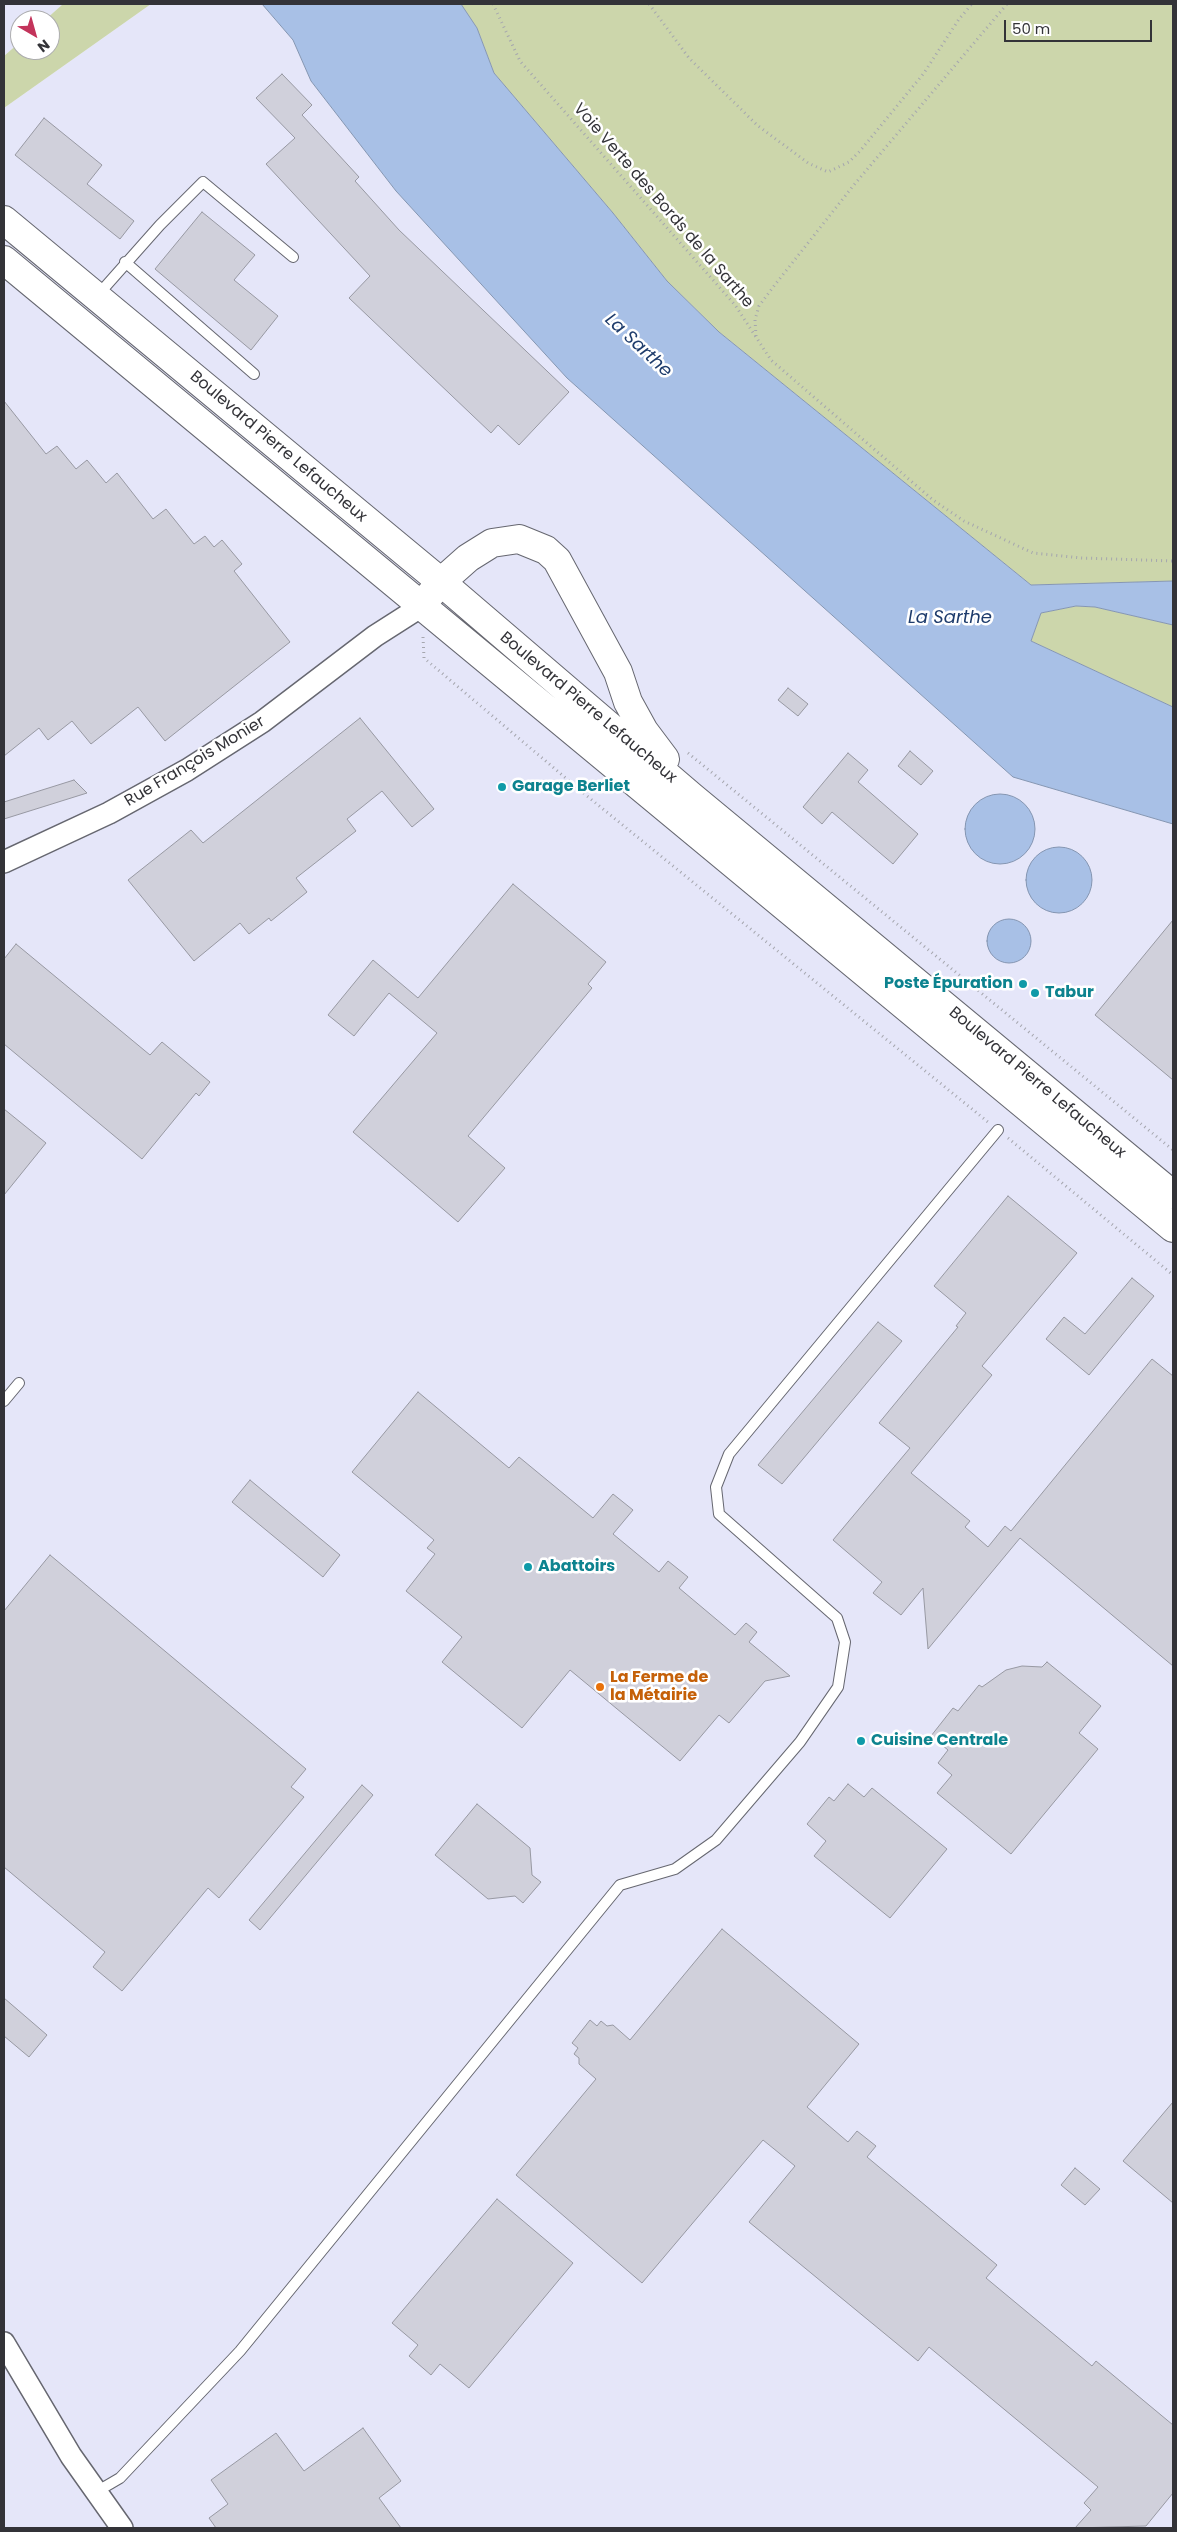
<!DOCTYPE html>
<meta charset="utf-8">
<style>
body{margin:0}
#map{position:relative;width:1177px;height:2532px;overflow:hidden;background:#f0f1fc;font-family:Poppins,sans-serif}
canvas{display:block}
.frame{position:absolute;inset:0;border:5px solid #333338;pointer-events:none}
.north{position:absolute;left:10px;top:10px;width:50px;height:50px;box-sizing:border-box;background:#fff;border:1px solid #adadaf;border-radius:50%;rotate:142deg;font-size:14px;font-weight:700;line-height:20px;text-align:center;color:#333338}
.north::after{content:'';display:block;margin:auto;width:18px;height:22px;background:#c3345b;clip-path:polygon(50% 0,100% 100%,50% 72%,0 100%)}
.scale{position:absolute;left:1004px;top:20px;width:148px;height:22px;box-sizing:border-box;border:2px solid #333338;border-top:0;padding-left:6px;font-size:15px;line-height:18px;white-space:nowrap;color:#333338;-webkit-text-stroke:4px #fff;paint-order:stroke}
</style>
<div id="map">
<canvas width="1177" height="2532"></canvas>
<div class="frame"></div>
<div class="north">N</div>
<div class="scale">50 m</div>
</div>
<script>
const ctx = document.querySelector('canvas').getContext('2d');
ctx.lineJoin = 'round';
function fill(path, color) { ctx.fillStyle = color; ctx.fill(path, 'evenodd'); }
const shape = rows => new Path2D(rows.map(r => 'M' + r).join(''));
function stroke(path, color, width, dash) { ctx.strokeStyle = color; ctx.lineWidth = width; ctx.lineCap = dash ? 'butt' : 'round'; ctx.setLineDash(dash || []); ctx.stroke(path); }
function write(font, color, halo, rows, align = 'center') {
  ctx.font = font + ' Poppins,sans-serif'; ctx.lineWidth = 5; ctx.setLineDash([]); ctx.textBaseline = 'middle'; ctx.strokeStyle = halo; ctx.fillStyle = color; for (const [text, x, y, turn = 0] of rows) {
    ctx.save(); ctx.translate(x, y); ctx.rotate((+turn || 0) * Math.PI / 180); ctx.textAlign = isNaN(turn) ? turn : align; if (halo) ctx.strokeText(text, 0, 0); ctx.fillText(text, 0, 0); ctx.restore();
  }
}
const built = shape([
 [4,4,63,4,45,20,20,20,20,42,4,56],
 [151,4,262,4,293,40,311,81,396,191,567,378,1013,777,1173,824,1173,2528,4,2528,4,108]
]);
const green = shape([
 [63,4,151,4,4,108,4,56,20,42,20,50,50,50,50,20,45,20],
 [461,4,1173,4,1173,581,1031,585,719,332,667,281,613,213,494,73,477,28],
 [1076,606,1095,607,1173,625,1173,707,1031,641,1041,613]
]);
const water = shape([
 [262,4,461,4,477,28,494,73,613,213,667,281,719,332,1031,585,1173,581,1173,625,1095,607,1076,606,1041,613,1031,641,1173,707,1173,824,1013,777,567,378,396,191,311,81,293,40,262,4],
 '965 829a35 35 0 1 1 70 0a35 35 0 1 1-70 0Z',
 '1026 880a33 33 0 1 1 66 0a33 33 0 1 1-66 0Z',
 '987 941a22 22 0 1 1 44 0a22 22 0 1 1-44 0Z'
]);
const building = shape([
 [282,74,312,105,302,115,359,177,355,181,399,230,569,392,519,445,498,425,491,433,349,298,370,276,266,164,295,138,256,98,282,74],
 [44,118,102,165,87,184,134,221,120,239,15,155,44,118],
 [202,212,255,255,234,280,278,316,251,350,155,269,202,212],
 [4,401,46,454,57,446,76,469,87,460,106,483,117,473,153,519,166,509,194,544,205,536,214,547,222,540,242,564,234,571,290,642,165,741,138,707,91,744,72,721,48,740,39,728,4,756,4,401],
 [788,688,808,704,798,716,778,700,788,688],
 [360,718,434,809,412,827,382,791,347,819,356,831,296,878,307,892,271,921,269,918,249,934,240,923,194,961,128,880,191,830,203,843,360,718],
 [910,751,933,771,921,785,898,766,910,751],
 [848,753,868,770,858,782,918,834,893,864,832,812,822,824,803,807,848,753],
 [74,780,87,793,4,819,4,802,74,780],
 [513,884,606,962,588,984,592,988,468,1136,505,1168,458,1222,353,1132,437,1033,389,993,354,1036,328,1015,373,960,418,998,513,884],
 [1173,920,1173,1080,1095,1015,1173,920],
 [16,944,150,1055,162,1042,210,1082,199,1096,196,1093,142,1159,4,1044,4,959,16,944],
 [4,1109,46,1143,4,1195,4,1109],
 [1008,1196,1077,1253,982,1366,992,1375,911,1473,970,1521,965,1527,988,1547,1005,1526,1011,1531,1152,1359,1173,1376,1173,1666,1020,1538,928,1649,923,1588,901,1615,873,1593,882,1582,833,1540,910,1448,879,1423,958,1327,956,1326,966,1313,934,1286,1008,1196],
 [1132,1278,1154,1296,1089,1375,1046,1339,1064,1317,1085,1334,1132,1278],
 [878,1322,902,1341,782,1484,758,1465,878,1322],
 [418,1392,509,1468,519,1457,593,1518,613,1494,633,1510,613,1534,659,1572,668,1561,688,1577,679,1588,735,1635,746,1623,757,1632,749,1642,790,1676,765,1681,729,1723,719,1715,680,1761,570,1670,522,1728,442,1662,462,1637,406,1591,435,1554,427,1548,434,1540,352,1472,418,1392],
 [250,1480,340,1555,323,1577,232,1502,250,1480],
 [50,1555,306,1769,291,1787,304,1797,219,1898,208,1888,122,1991,93,1967,105,1952,4,1867,4,1611,50,1555],
 [1047,1662,1101,1706,1079,1733,1098,1749,1011,1854,937,1793,952,1775,938,1763,948,1750,931,1736,953,1708,958,1711,979,1685,982,1687,1006,1670,1022,1666,1042,1667,1047,1662],
 [848,1784,864,1797,872,1788,947,1849,890,1918,814,1856,826,1841,807,1824,829,1797,834,1801,848,1784],
 [362,1785,373,1795,260,1930,249,1920,362,1785],
 [477,1804,530,1848,532,1875,541,1882,523,1903,515,1896,488,1899,435,1855,477,1804],
 [722,1929,859,2044,807,2107,848,2142,857,2131,876,2146,867,2157,997,2265,986,2278,1092,2366,1096,2361,1173,2425,1173,2493,1146,2526,1075,2528,1091,2510,1084,2503,1098,2487,929,2347,918,2361,749,2222,795,2166,763,2140,642,2283,516,2175,596,2079,579,2064,579,2058,574,2054,578,2048,572,2043,590,2020,597,2026,601,2021,607,2026,613,2025,630,2040,722,1929],
 [4,1998,47,2035,29,2057,4,2036,4,1998],
 [1173,2102,1173,2203,1123,2161,1173,2102],
 [1075,2168,1100,2189,1085,2205,1061,2185,1075,2168],
 [497,2199,573,2263,469,2388,440,2364,431,2375,409,2356,418,2345,392,2323,497,2199],
 [363,2428,401,2481,379,2498,401,2528,216,2528,209,2518,228,2504,211,2480,276,2433,304,2471,363,2428]
]);
const path = shape([
 [493,4,520,61,735,305,771,360,933,500,964,521,1033,553,1082,558,1173,561],
 [649,4,689,58,757,125,808,163,828,172,849,162,860,151,924,73,959,19,972,4],
 [756,336,755,320,759,306,774,286,853,186,1007,4],
 [423,637,424,658,587,796,988,1122],
 [688,753,1173,1150],
 [1008,1138,1173,1275]
]);
const service = shape([
 [125,262,254,374],
 [97,296,160,225,203,182,293,257],
 [4,1401,19,1383],
 [96,2492,120,2478,240,2351,620,1885,675,1869,716,1840,800,1742,838,1687,845,1642,837,1618,719,1514,716,1487,729,1454,998,1130]
]);
const minor = shape([
 [4,862,109,813,187,770,262,722,375,636,422,606],
 [4,2343,71,2456,122,2528]
]);
const primary = shape([
 [4,220,441,582,692,797,1173,1195],
 [4,260,1173,1228],
 [429,596,441,582,468,558,492,543,519,539,546,550,557,560,618,672,628,702,644,731,665,759]
]);
const markers = [
 [502,787,5,"#0f9aa8"],
 [1023,984,5,"#0f9aa8"],
 [1035,993,5,"#0f9aa8"],
 [528,1567,5,"#0f9aa8"],
 [600,1687,5,"#e8710a"],
 [861,1741,5,"#0f9aa8"]
];
const streetNames = [
 ["Voie Verte des Bords de la Sarthe",663,206,49],
 ["Boulevard Pierre Lefaucheux",278,447,40],
 ["Boulevard Pierre Lefaucheux",588,708,40],
 ["Rue François Monier",195,762,-31],
 ["Boulevard Pierre Lefaucheux",1037,1083,40]
];
const cultureNames = [
 ["Garage Berliet",512,787],
 ["Poste Épuration",1013,984,"right"],
 ["Tabur",1045,993],
 ["Abattoirs",538,1567],
 ["Cuisine Centrale",871,1741]
];
const foodNames = [
 ["La Ferme de",610,1678],
 ["la Métairie",610,1696]
];
const waterNames = [
 ["La Sarthe",638,346,43],
 ["La Sarthe",950,618]
];
fill(built, '#e5e6f9');
fill(green, '#ccd6ab');
fill(water, '#a8c0e6');
stroke(water, '#8596b2', 1);
fill(building, '#d0d0db');
stroke(building, '#9899a3', 1);
stroke(service, '#666770', 12);
stroke(minor, '#666770', 24);
stroke(primary, '#666770', 30);
stroke(path, '#a5a6ae', 3, [1, 4]);
stroke(service, '#fff', 10);
stroke(minor, '#fff', 21);
stroke(primary, '#fff', 28);
for (const [x, y, r, color] of markers) { const dot = new Path2D(); dot.arc(x, y, r, 0, 2 * Math.PI); ctx.fillStyle = color; ctx.fill(dot); stroke(dot, '#fff', 2); }
write('16px', '#333338', '#fff', streetNames);
write('bold 16px', '#0d838f', '#fff', cultureNames, 'left');
write('bold 16px', '#c56008', '#fff', foodNames, 'left');
write('italic 18px', '#1e3c6c', '#fff', waterNames);
</script>
